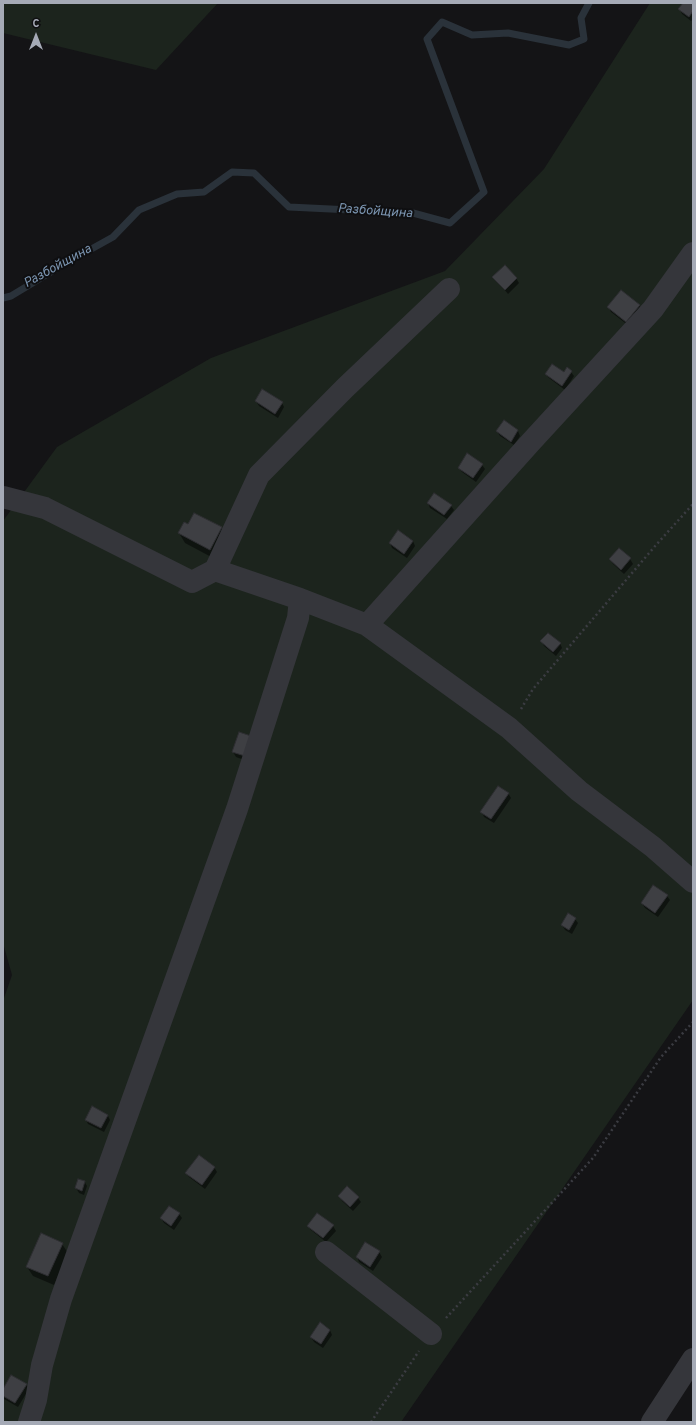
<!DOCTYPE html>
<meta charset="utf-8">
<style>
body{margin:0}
#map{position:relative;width:696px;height:1425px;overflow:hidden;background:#141416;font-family:Overpass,sans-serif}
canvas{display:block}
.frame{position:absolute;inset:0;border:4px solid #a5aab6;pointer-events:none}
.north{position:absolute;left:16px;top:16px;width:40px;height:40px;-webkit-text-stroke:3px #0f0f11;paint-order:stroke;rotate:0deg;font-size:11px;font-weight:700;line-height:16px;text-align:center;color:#a5aab6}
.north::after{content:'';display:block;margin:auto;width:14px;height:18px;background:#a5aab6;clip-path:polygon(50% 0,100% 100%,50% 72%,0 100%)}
</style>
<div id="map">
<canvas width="696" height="1425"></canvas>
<div class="frame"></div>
<div class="north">С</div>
</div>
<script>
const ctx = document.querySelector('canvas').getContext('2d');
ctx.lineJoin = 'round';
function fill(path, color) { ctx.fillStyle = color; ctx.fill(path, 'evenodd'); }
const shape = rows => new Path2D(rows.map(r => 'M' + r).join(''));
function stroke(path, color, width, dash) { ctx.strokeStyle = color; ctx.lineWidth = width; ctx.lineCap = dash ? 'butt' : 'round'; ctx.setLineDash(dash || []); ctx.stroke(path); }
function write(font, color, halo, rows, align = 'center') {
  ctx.font = font + ' Overpass,sans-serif'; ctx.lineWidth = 4; ctx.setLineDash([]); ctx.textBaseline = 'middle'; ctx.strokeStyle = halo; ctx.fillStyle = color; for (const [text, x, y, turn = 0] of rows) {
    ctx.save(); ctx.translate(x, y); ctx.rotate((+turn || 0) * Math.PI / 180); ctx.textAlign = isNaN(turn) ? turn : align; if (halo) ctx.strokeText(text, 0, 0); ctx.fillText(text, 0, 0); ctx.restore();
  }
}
const green = shape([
 [3,3,218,3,156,70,3,33],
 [650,3,693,3,693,1000,401,1422,3,1422,3,1001,12,975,3,943,3,521,57,447,211,358,445,271,544,169]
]);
const shadow = shape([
 [684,3,693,3,693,19,691,21,682,14,680,9],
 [494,277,516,278,519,283,508,294],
 [640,306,642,310,629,326,611,312,609,308],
 [571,372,574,376,565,390,549,378,546,374,564,374],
 [256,401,282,403,284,407,278,418,259,406],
 [504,422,518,431,520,436,514,445,500,436,497,431],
 [482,465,485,469,476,482,462,472,459,468],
 [428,503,451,506,454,510,447,519,430,508],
 [189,526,221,528,227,538,215,559,185,543,179,533],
 [413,541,415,546,407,558,392,548,390,543],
 [620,549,630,559,633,564,624,574,613,564,610,559],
 [542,642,560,643,562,648,556,656,544,646],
 [251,737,247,761,236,757,233,752],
 [508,793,511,798,494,823,484,817,482,812],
 [667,896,670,900,658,917,645,908,642,903],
 [575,919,578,923,572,934,565,930,562,925],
 [92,1108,108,1116,110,1120,104,1132,88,1124,86,1120],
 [214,1167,217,1172,205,1189,189,1177,187,1173],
 [84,1181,87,1186,84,1195,79,1193,76,1188],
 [340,1196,358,1198,361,1202,353,1211,342,1201],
 [179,1214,182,1218,174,1230,164,1223,161,1218],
 [308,1226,333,1226,336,1231,326,1242,311,1230],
 [62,1244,68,1253,54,1285,33,1276,27,1267],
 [379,1252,382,1257,373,1271,359,1262,357,1257],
 [330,1330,332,1335,323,1348,314,1342,311,1337],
 [26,1384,29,1389,18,1407,4,1399,3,1391]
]);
const stream = shape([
 [3,298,11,296,59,267,113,237,139,210,177,194,204,192,232,172,254,173,289,207,413,213,450,223,484,192,427,39,442,22,472,35,508,33,569,45,584,39,581,18,589,3]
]);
const building = shape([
 [683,3,693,3,693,11,689,17,678,9,683,3],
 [505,265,517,278,505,290,492,277,505,265],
 [621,290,640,305,626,322,607,307,621,290],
 [552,364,564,372,567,367,572,371,562,386,545,374,552,364],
 [262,389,283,402,275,414,255,401,262,389],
 [504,420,518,430,511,442,496,431,504,420],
 [467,453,483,464,473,478,458,468,467,453],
 [434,493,452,505,444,515,427,503,434,493],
 [194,513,222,527,210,550,178,533,184,522,188,524,194,513],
 [398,530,413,541,404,554,389,543,398,530],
 [619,548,631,558,621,570,609,559,619,548],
 [548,633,561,643,553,652,540,641,548,633],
 [239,732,251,736,245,756,232,752,239,732],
 [498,786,509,793,491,819,480,812,498,786],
 [653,885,668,895,655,913,641,903,653,885],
 [568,913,576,918,569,930,561,925,568,913],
 [92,1106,108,1115,101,1128,85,1120,92,1106],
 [199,1155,215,1167,202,1185,185,1173,199,1155],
 [78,1179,85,1181,82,1191,75,1188,78,1179],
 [347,1186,359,1197,350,1207,338,1196,347,1186],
 [169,1206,180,1213,171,1226,160,1218,169,1206],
 [317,1213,334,1225,323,1238,307,1226,317,1213],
 [41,1233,63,1243,48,1276,26,1267,41,1233],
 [365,1242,380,1251,370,1267,356,1257,365,1242],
 [320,1322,330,1330,321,1344,310,1337,320,1322],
 [11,1375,27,1384,15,1403,3,1396,3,1389,11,1375]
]);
const path = shape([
 [521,709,533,689,656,545,693,504],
 [446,1318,593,1158,661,1057,693,1022],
 [371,1422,419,1351]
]);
const minor = shape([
 [449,289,345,388,259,475,215,570,300,599,367,625,530,443,653,309,693,253],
 [3,497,45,508,192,582,215,570],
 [367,625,509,728,579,791,653,847,693,882],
 [326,1252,431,1334],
 [29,1422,36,1400,42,1365,61,1299,237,809,298,618,300,599],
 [652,1422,693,1359]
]);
const waterNames = [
 ["Разбойщина",375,212,4],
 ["Разбойщина",58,267,-29]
];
fill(green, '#1c241d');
fill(shadow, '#0007');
stroke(stream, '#2a323a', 7);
fill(building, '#3e3f43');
stroke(building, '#2e2e32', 1);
stroke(path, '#3b3c42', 2.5, [2, 3]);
stroke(minor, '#35363b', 22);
write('italic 13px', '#7c96b2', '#0f0f11', waterNames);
</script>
